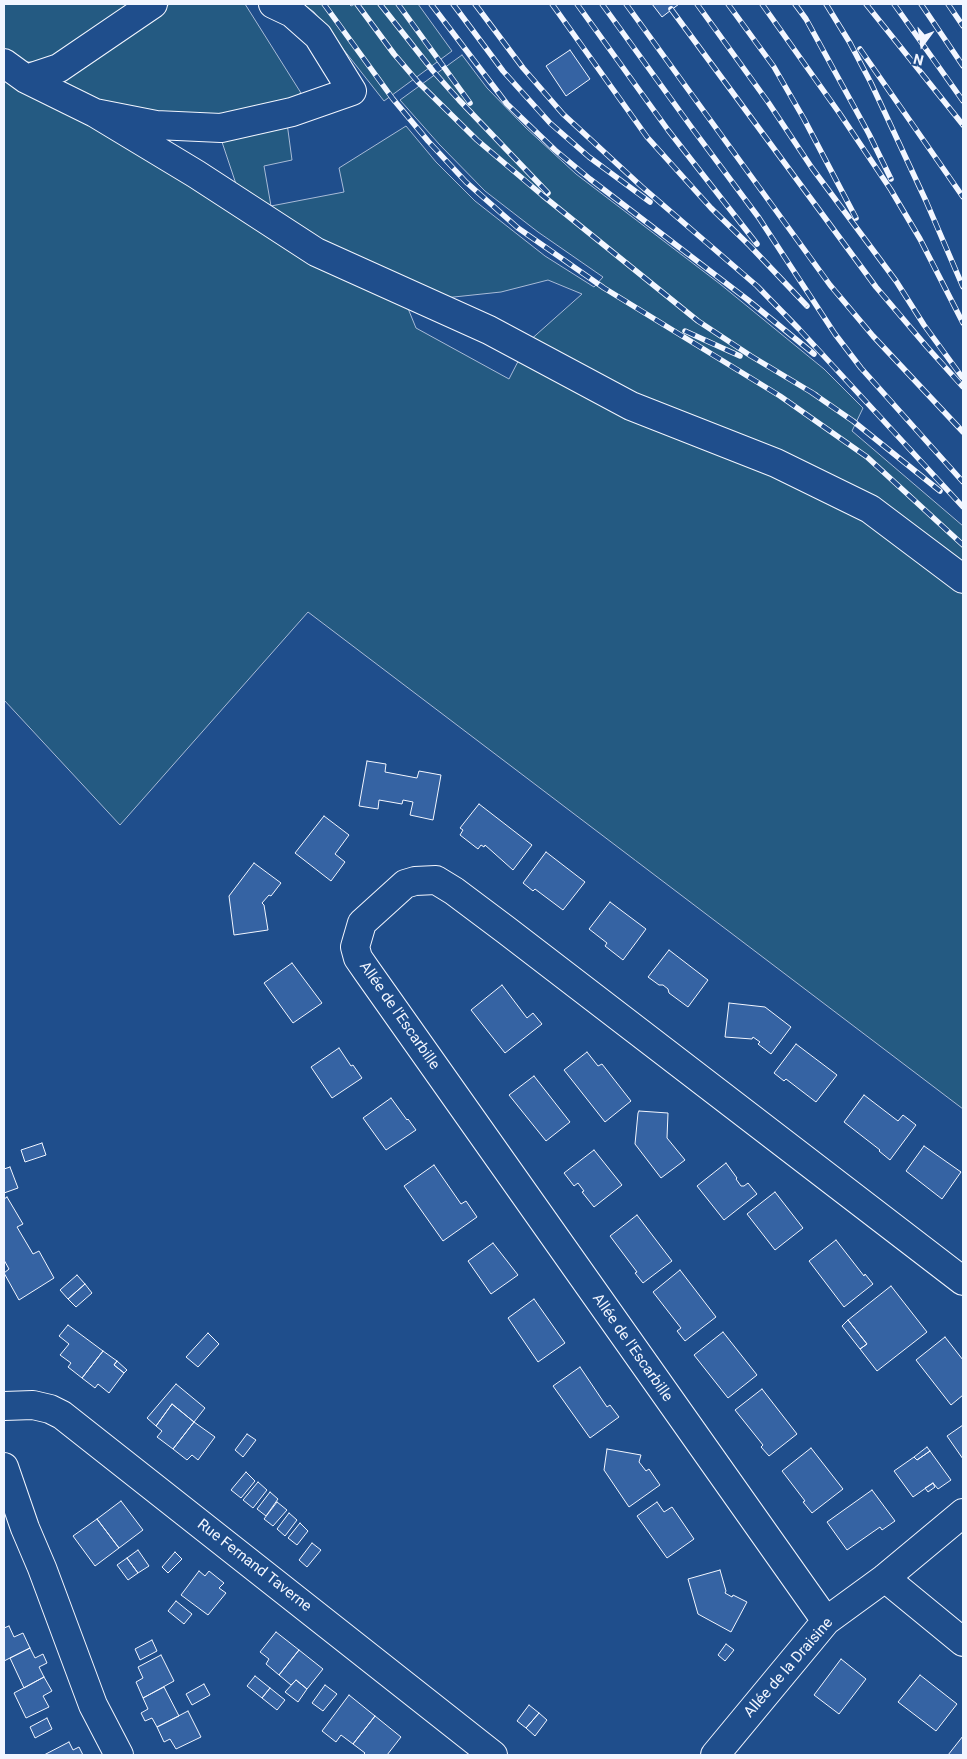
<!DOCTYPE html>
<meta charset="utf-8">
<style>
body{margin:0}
#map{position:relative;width:967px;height:1759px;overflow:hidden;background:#1f4e8c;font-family:Roboto,sans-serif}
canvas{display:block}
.frame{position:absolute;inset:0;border:5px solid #f2f6ff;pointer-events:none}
.north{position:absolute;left:897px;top:20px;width:50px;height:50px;-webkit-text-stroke:4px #1f4e8c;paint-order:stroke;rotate:194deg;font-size:14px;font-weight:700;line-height:20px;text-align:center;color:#f2f6ff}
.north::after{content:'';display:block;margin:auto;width:18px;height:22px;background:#f2f6ff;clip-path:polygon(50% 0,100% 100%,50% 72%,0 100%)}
</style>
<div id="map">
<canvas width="967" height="1759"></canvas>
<div class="frame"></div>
<div class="north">N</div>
</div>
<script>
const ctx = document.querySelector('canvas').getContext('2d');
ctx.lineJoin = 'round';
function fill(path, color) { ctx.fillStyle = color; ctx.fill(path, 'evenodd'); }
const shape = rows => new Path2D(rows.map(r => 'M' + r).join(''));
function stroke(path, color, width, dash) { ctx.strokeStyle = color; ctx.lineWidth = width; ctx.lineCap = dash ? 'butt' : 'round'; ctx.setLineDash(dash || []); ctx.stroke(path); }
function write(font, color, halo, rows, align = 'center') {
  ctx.font = font + ' Roboto,sans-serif'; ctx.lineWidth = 4; ctx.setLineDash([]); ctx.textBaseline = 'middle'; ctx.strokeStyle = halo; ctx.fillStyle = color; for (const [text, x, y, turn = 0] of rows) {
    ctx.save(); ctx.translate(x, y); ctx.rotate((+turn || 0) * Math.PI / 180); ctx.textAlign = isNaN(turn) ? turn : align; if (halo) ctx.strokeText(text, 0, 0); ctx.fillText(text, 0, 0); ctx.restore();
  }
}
const green = shape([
 [4,4,138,4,46,62,26,62,4,52,4,4],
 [170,4,245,4,301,93,279,106,223,117,163,117,104,106,58,81,149,15,170,4],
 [303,4,349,4,351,6,355,4,418,4,452,51,384,101,314,12,303,4],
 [462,55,487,88,526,128,576,174,720,284,824,369,863,408,852,431,963,526,963,1109,308,612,120,825,4,700,4,72,405,301,416,328,509,379,528,342,582,294,548,280,501,292,435,299,241,199,219,133,287,123,292,160,264,166,271,206,344,192,339,168,406,126,436,162,475,201,545,256,594,287,603,277,538,232,485,191,439,144,400,100,462,55]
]);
const building = shape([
 [652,4,679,4,662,17,652,4],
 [570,50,590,79,566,96,546,66,570,50],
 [367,761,386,764,385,772,417,778,419,771,441,775,433,820,410,815,413,802,403,800,402,804,379,800,378,809,359,806,367,761],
 [479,804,532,845,513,870,485,845,484,847,481,845,478,849,460,835,463,830,460,828,479,804],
 [324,816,349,835,335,854,345,862,331,881,295,853,324,816],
 [546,852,585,882,563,910,535,889,533,891,523,883,546,852],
 [254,863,281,883,271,896,269,895,262,903,264,905,268,930,234,935,229,896,254,863],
 [610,902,646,929,623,960,605,946,607,943,589,929,610,902],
 [669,950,708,980,688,1007,669,993,668,989,663,985,659,985,648,977,669,950],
 [292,963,322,1003,293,1023,264,983,292,963],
 [502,985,527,1018,533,1013,542,1024,505,1053,471,1010,502,985],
 [729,1003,765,1007,791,1027,771,1054,758,1044,760,1042,753,1037,752,1039,725,1037,729,1003],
 [796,1044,837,1075,816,1102,786,1079,784,1081,774,1073,796,1044],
 [339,1048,351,1066,353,1065,362,1078,332,1098,311,1067,339,1048],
 [587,1052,598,1066,602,1064,631,1101,605,1122,564,1070,587,1052],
 [534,1076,570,1122,546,1141,509,1095,534,1076],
 [864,1095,898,1121,903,1115,916,1125,890,1160,879,1151,880,1150,844,1122,864,1095],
 [391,1098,407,1120,408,1119,416,1130,386,1150,363,1118,391,1098],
 [639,1111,668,1113,667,1138,685,1160,661,1178,635,1144,638,1113,639,1111],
 [42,1143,46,1155,25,1162,21,1150,42,1143],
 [924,1146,961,1172,942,1199,906,1171,924,1146],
 [594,1150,622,1185,594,1207,582,1192,584,1191,578,1183,574,1186,564,1173,594,1150],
 [726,1163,737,1178,736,1179,741,1186,744,1186,748,1183,757,1194,724,1220,697,1186,726,1163],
 [434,1165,461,1204,466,1201,477,1217,443,1241,404,1186,434,1165],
 [10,1167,18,1188,4,1193,4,1169,10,1167],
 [775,1192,803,1228,775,1250,747,1214,775,1192],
 [7,1197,23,1224,17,1227,33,1254,39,1251,54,1278,19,1300,4,1273,9,1269,4,1260,4,1199,7,1197],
 [637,1215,672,1261,643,1283,635,1273,637,1272,610,1236,637,1215],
 [836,1240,864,1276,865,1274,873,1284,844,1307,809,1261,836,1240],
 [493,1243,518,1275,491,1294,468,1261,493,1243],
 [680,1270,716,1317,685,1341,677,1331,681,1328,653,1292,680,1270],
 [77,1275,85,1284,68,1299,60,1290,77,1275],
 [85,1284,92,1293,76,1307,68,1299,85,1284],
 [891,1286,927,1332,877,1371,860,1349,867,1344,848,1320,891,1286],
 [534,1299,565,1343,538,1362,508,1318,534,1299],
 [848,1320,867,1344,860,1349,842,1326,848,1320],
 [68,1325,103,1351,82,1378,68,1367,71,1363,60,1355,69,1344,59,1336,68,1325],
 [723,1332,757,1375,728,1398,694,1355,723,1332],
 [208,1333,219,1344,198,1367,186,1357,208,1333],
 [945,1337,963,1360,963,1395,951,1405,916,1360,945,1337],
 [103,1351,117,1361,114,1365,124,1373,109,1393,98,1384,95,1388,82,1378,103,1351],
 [117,1361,127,1370,124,1373,114,1365,117,1361],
 [580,1367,607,1407,610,1405,619,1417,590,1438,553,1386,580,1367],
 [176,1384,205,1408,194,1422,172,1404,156,1426,147,1418,176,1384],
 [762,1389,797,1434,769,1456,761,1447,763,1445,735,1410,762,1389],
 [172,1404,194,1422,173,1449,157,1437,162,1431,156,1426,172,1404],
 [194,1422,215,1437,198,1460,192,1455,187,1460,173,1449,194,1422],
 [963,1425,963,1459,947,1436,963,1425],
 [247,1434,256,1440,243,1457,235,1450,247,1434],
 [927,1447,930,1451,917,1460,914,1457,927,1447],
 [811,1448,843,1489,812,1513,803,1502,805,1501,782,1471,811,1448],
 [607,1449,641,1455,639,1462,646,1471,649,1469,660,1485,629,1507,604,1470,607,1449],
 [930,1451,951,1480,938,1489,933,1483,913,1497,894,1471,914,1457,917,1460,930,1451],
 [246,1472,255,1481,241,1498,231,1490,246,1472],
 [258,1482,267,1490,253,1508,243,1500,258,1482],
 [933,1483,935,1487,928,1492,925,1488,933,1483],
 [872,1490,895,1521,882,1530,880,1527,847,1550,827,1522,872,1490],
 [270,1492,278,1499,266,1516,257,1509,270,1492],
 [121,1501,143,1530,119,1548,97,1519,121,1501],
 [277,1502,287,1510,273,1526,264,1519,277,1502],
 [657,1502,664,1512,672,1507,694,1539,667,1558,637,1516,657,1502],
 [289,1513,297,1520,285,1536,277,1529,289,1513],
 [97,1519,119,1548,95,1566,73,1536,97,1519],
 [300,1523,308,1531,297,1545,288,1538,300,1523],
 [312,1543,321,1550,307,1567,299,1560,312,1543],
 [138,1550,149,1566,138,1573,127,1558,138,1550],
 [175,1552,182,1559,168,1573,162,1567,175,1552],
 [127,1558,138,1573,128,1580,117,1565,127,1558],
 [720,1570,726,1591,725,1593,732,1597,733,1595,747,1602,731,1632,698,1614,688,1579,720,1570],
 [199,1571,205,1576,209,1571,224,1583,219,1588,226,1593,208,1615,181,1595,199,1571],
 [176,1601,192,1614,184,1624,168,1611,176,1601],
 [9,1626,14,1637,23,1633,30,1648,4,1661,4,1628,9,1626],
 [276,1632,299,1650,279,1675,266,1664,269,1659,260,1652,276,1632],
 [152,1640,157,1651,140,1660,135,1649,152,1640],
 [726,1644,734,1650,725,1661,718,1655,726,1644],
 [30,1648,35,1658,43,1654,47,1663,39,1667,44,1677,24,1688,10,1658,30,1648],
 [299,1650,323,1669,307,1689,296,1680,291,1685,279,1675,299,1650],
 [161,1655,174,1681,143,1698,136,1682,143,1678,138,1667,161,1655],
 [841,1659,866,1679,839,1714,814,1695,841,1659],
 [920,1675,957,1704,936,1731,898,1702,920,1675],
 [255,1676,270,1688,262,1698,247,1686,255,1676],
 [44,1677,52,1691,43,1696,49,1707,26,1718,14,1693,44,1677],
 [296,1680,307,1689,298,1702,285,1692,296,1680],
 [204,1684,210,1695,192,1705,186,1694,204,1684],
 [325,1685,337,1694,323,1711,312,1703,325,1685],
 [164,1687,179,1716,157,1727,152,1718,145,1721,141,1713,148,1709,143,1698,164,1687],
 [270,1688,285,1700,277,1710,262,1698,270,1688],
 [349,1695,375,1716,353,1744,341,1735,336,1742,322,1731,349,1695],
 [529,1705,539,1713,526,1728,517,1721,529,1705],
 [188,1711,201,1737,176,1749,170,1739,164,1742,157,1727,188,1711],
 [539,1713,547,1720,535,1736,526,1728,539,1713],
 [375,1716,401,1737,387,1755,363,1755,365,1753,353,1744,375,1716],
 [47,1718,52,1729,35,1738,30,1727,47,1718],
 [963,1736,963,1755,948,1755,963,1736],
 [69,1742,73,1750,79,1747,83,1755,44,1755,69,1742]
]);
const minor = shape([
 [4,63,26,79,95,113,156,125,221,128,292,112,352,91,318,36,292,13,273,4],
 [26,79,59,68,153,4],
 [95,113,196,174,316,252,489,330,631,406,776,463,870,509,963,579],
 [4,1406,33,1405,50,1409,62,1415,493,1755],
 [4,1467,25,1528,42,1568,93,1705,119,1755],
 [885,1578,963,1642],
 [826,1621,367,971,358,958,355,947,362,923,405,884,415,881,436,880,454,891,506,930,963,1281],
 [715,1755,826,1621,885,1578,963,1513]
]);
const rail = shape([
 [324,4,393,99,428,141,466,182,518,228,604,288,780,396,867,457,963,545],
 [357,4,394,54,418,82,477,140,542,195,698,321,751,356,816,395],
 [380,4,433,71,459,100,548,193],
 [398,4,470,103],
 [431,4,507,104,555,150,590,179,748,300,814,354],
 [453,4,503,71,550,123,589,157,650,202],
 [475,4,523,68,563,114,641,186,757,286,799,329,963,507],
 [552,4,647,137,711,208,750,246,807,306],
 [577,4,668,130,757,244],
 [602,4,692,128,759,218,835,334,861,368,963,482],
 [626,4,830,285,873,336,963,432],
 [697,4,768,102,812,168,896,281,924,325,962,377],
 [728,4,774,67,804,119,856,218],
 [762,4,840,114,891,190,920,239,963,323],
 [795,4,806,19,869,134,891,179],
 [826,4,850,43,871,83,926,201,963,287],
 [866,4,963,125],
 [894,4,963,101],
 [921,4,963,66],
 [948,4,963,26],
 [671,9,876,287,927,347,963,387],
 [860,49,963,197],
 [685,331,740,356],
 [811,392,853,421,940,491]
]);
const streetNames = [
 ["Allée de l'Escarbille",399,1016,55],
 ["Allée de l'Escarbille",632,1348,55],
 ["Rue Fernand Taverne",254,1566,38],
 ["Allée de la Draisine",789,1668,-49]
];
fill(green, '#245a82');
stroke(green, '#a8bbd7', 1);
fill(building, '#3563a3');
stroke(building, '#f2f6ff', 1);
stroke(minor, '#f2f6ff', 30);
stroke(minor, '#1f4e8c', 28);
stroke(rail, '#f2f6ff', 5.5);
stroke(rail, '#1f4e8c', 4, [11]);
write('15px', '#f2f6ff', '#1f4e8c', streetNames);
</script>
